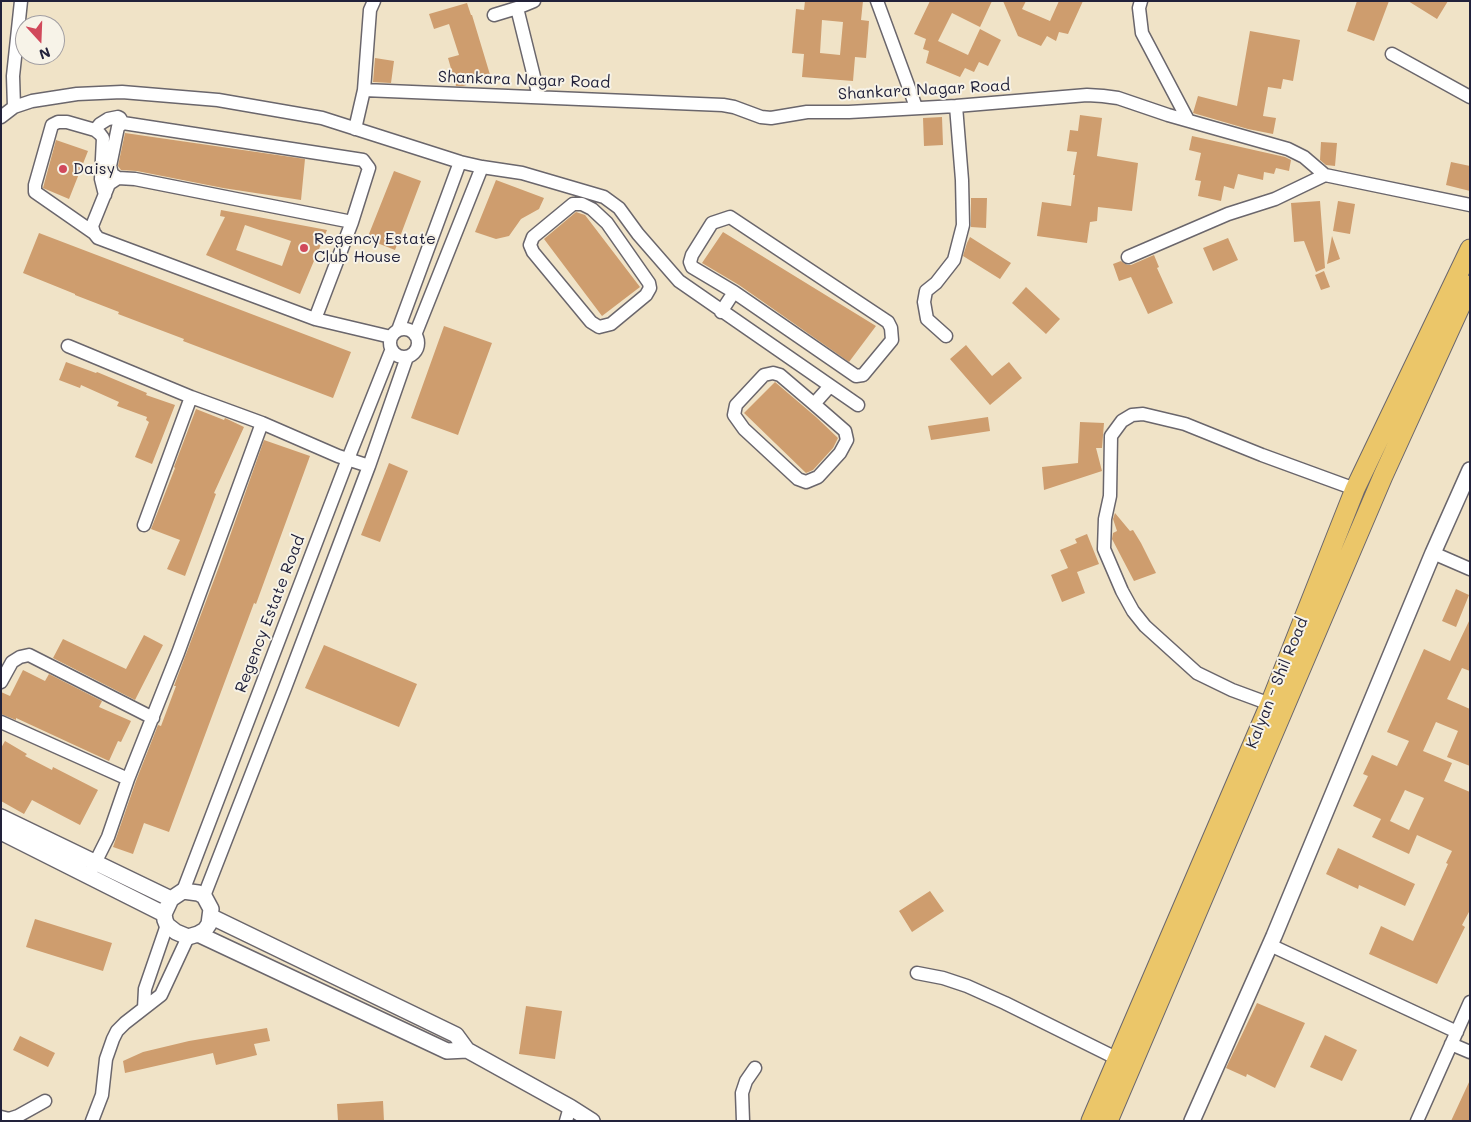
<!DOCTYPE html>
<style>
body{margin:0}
#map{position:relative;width:1471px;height:1122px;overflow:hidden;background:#f0e3c7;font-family:Mali,sans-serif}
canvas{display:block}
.frame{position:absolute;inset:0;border:2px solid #22223b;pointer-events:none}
.north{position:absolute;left:15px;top:15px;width:50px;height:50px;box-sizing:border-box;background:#f7f3e8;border:1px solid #a29fa3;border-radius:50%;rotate:160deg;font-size:14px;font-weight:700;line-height:20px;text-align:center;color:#22223b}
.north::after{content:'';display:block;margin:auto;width:18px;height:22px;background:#d1495b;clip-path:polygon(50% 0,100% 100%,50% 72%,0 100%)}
</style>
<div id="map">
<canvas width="1471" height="1122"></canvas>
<div class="frame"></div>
<div class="north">N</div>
</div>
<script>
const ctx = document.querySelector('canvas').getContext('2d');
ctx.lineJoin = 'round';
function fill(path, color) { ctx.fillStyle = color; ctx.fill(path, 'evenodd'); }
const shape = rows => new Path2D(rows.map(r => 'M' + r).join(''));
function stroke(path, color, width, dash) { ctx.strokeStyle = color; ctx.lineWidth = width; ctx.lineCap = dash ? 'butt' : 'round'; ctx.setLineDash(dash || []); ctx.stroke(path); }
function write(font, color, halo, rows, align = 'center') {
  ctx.font = font + ' Mali,sans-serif'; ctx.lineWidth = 4; ctx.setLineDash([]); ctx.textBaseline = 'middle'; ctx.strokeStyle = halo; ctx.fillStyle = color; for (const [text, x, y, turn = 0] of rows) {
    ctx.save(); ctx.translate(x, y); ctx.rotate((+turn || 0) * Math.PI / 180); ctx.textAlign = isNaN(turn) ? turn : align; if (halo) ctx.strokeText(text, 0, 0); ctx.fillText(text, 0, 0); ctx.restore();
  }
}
const building = shape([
 [805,1,863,1,861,20,869,21,866,58,855,57,853,81,802,77,804,54,792,53,796,9,804,10],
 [822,20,843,22,840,55,820,53],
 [930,1,992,1,980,27,952,13,938,41,968,55,980,29,1001,40,988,66,979,62,974,72,965,68,960,77,926,63,929,51,923,49,926,39,914,34],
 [1003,1,1026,1,1022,9,1050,21,1059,1,1083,1,1068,34,1059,32,1056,41,1047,36,1041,46,1018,36],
 [1357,1,1389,1,1374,41,1347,31],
 [1408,1,1448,1,1437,19],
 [467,3,471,15,472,15,491,78,463,86,456,86,448,58,459,55,449,24,434,29,429,14],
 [1250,31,1300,40,1293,81,1283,79,1281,89,1268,87,1263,116,1276,118,1273,134,1248,129,1193,113,1198,96,1237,106],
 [375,58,394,61,391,83,373,82],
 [1080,115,1102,118,1097,156,1138,163,1132,211,1098,207,1097,221,1090,222,1087,243,1037,236,1042,202,1071,206,1075,175,1073,175,1077,152,1067,151,1070,130,1078,131],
 [942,117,943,145,924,146,923,118],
 [125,133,305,159,301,200,223,188,137,171,121,170,118,166],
 [1192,136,1285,157,1291,160,1289,171,1276,168,1274,174,1264,172,1263,180,1238,174,1234,189,1224,186,1221,201,1198,196,1201,181,1195,180,1201,153,1189,150],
 [56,140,88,151,69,199,43,188],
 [1321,142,1337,143,1335,166,1326,165,1320,160],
 [1451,162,1470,166,1470,191,1446,185],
 [394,171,421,181,395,250,367,239],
 [496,180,544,198,539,209,521,219,509,236,496,239,475,232],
 [971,198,987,198,986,228,971,227],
 [1320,201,1325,268,1316,272,1304,241,1294,242,1291,203],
 [1338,201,1355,204,1350,234,1333,231],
 [221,210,327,230,300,294,206,255,225,217,220,216],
 [245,225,291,241,282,266,236,250],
 [576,212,585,215,640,287,602,316,544,239],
 [723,232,876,326,849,362,739,285,702,263],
 [39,233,351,352,333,398,183,341,184,339,118,314,119,312,75,295,75,294,23,273],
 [1332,236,1340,259,1327,264],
 [970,237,1011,263,1000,279,963,256,967,243],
 [1228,238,1238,260,1213,271,1203,248],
 [1154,255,1159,267,1157,268,1173,303,1148,314,1131,277,1119,281,1113,264,1121,261,1127,265,1131,265],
 [1324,271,1330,287,1321,290,1315,275],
 [1026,287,1060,319,1046,334,1012,303],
 [444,326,492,343,458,435,411,418],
 [966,345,992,376,1009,362,1022,378,990,405,950,359],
 [66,362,96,373,97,372,147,393,146,395,175,405,152,464,135,457,149,422,146,420,147,417,117,406,119,402,81,385,80,388,59,380],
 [775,382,816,417,838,438,833,448,813,470,806,473,744,413],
 [196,409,224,420,225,418,244,427,214,493,216,494,185,576,167,569,180,540,151,529,175,468,174,467],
 [988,417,990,431,931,440,928,426],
 [1080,422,1104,423,1102,448,1096,448,1102,471,1044,490,1042,467,1078,463],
 [264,440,310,456,256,604,254,603,169,832,144,823,133,854,113,847,136,781,158,725,161,726,176,686,174,686,220,564],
 [389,463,408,471,380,542,361,535],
 [1115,513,1130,531,1133,530,1141,543,1156,573,1134,581,1112,539,1113,533,1117,531,1113,519],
 [1087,534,1099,564,1077,572,1085,593,1062,602,1051,575,1068,568,1060,550,1077,543,1075,539],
 [1456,589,1469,595,1456,627,1442,621],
 [1470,619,1470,671,1462,668,1447,699,1470,709,1470,766,1447,757,1458,731,1436,722,1423,751,1452,763,1444,781,1470,792,1470,910,1462,925,1465,927,1437,984,1369,954,1381,926,1413,941,1448,864,1446,863,1452,851,1417,835,1409,854,1372,837,1381,819,1353,806,1368,776,1363,774,1372,755,1397,766,1409,741,1387,732,1424,649,1450,661],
 [1405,790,1424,798,1409,830,1390,821],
 [144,635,163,645,135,700,53,658,63,639,126,669],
 [324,645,417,684,399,727,305,688],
 [23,670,45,681,49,674,102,701,99,707,131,721,121,742,118,741,109,761,16,718,16,720,1,714,1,692,10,696],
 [5,741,27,754,25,756,52,770,53,767,98,790,80,825,32,800,24,814,1,801,1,748],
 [1338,848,1415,884,1405,906,1359,885,1358,889,1326,874],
 [930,891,944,911,912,932,899,911],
 [35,919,112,943,103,971,26,947],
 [1257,1003,1305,1023,1275,1088,1247,1074,1246,1077,1226,1068],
 [526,1006,562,1011,555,1059,519,1054],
 [267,1028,270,1041,254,1044,257,1055,216,1065,213,1053,125,1073,123,1061,143,1052,189,1041],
 [1325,1035,1357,1050,1342,1081,1310,1067],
 [20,1036,55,1053,48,1067,13,1050],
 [1470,1080,1470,1121,1451,1121],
 [383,1101,384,1121,338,1121,337,1104]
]);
const minor = shape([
 [534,1,517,8,539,97],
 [877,1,916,107],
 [1141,1,1139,8,1142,33,1188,120],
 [494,15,517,8],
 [1392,54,1470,97],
 [364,90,723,105,734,107,761,117,771,118,807,112,849,112,956,106,1087,95,1103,96,1118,98,1168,115,1288,149,1304,157,1325,175,1470,205],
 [14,107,13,76,21,1],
 [1,117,14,107,32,101,77,94,122,92,218,100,322,118,460,162,482,167,522,173,604,197,619,208,638,234,679,281,858,405],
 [355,129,364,90,370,10,374,1],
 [95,130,100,124,108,119,118,117,120,118,123,123,363,160,369,168,352,222,315,319],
 [118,178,112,174,110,166,118,127,123,123],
 [105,195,101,179,103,138,100,134,95,130,67,122,58,122,52,125,35,185,35,192,94,233,98,238,315,319,391,337],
 [573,204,582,204,592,209,607,223,649,283,650,288,646,295,611,324,599,327,591,322,533,252,530,245,533,237,573,204],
 [94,233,92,226,109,184,118,178,135,179,352,222],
 [1128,257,1228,214,1275,199,1325,175],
 [721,312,734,292,692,267,690,262,692,255,712,223,730,217,888,322,891,328,892,340,863,375,856,376,734,292],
 '390 343a14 14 0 1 1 28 0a14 14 0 1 1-28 0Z',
 [398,330,460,162],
 [415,335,482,167],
 [946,336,927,319,924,302,926,291,936,283,954,260,963,225,962,180,956,106],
 [68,346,191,397,262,423,338,456,369,466],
 [814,404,780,375,773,373,764,375,736,405,734,415,744,429,798,479,806,482,818,477,840,453,847,440,845,431,814,404,830,386],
 [144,525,191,397],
 [1433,553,1470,569],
 [1,682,12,662,20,657,29,655,153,718],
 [1270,704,1232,690,1197,673,1145,626,1133,611,1122,591,1104,549,1105,519,1110,496,1111,436,1122,421,1132,415,1143,414,1185,424,1262,455,1355,489],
 [1,722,128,779],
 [91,871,108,837,128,779,178,653,262,423],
 [183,891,348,459,391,351],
 [204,896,285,688,369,466,407,357],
 [1270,945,1457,1032],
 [917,973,943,978,967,986,1005,1003,1118,1059],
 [144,1008,145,989,167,925],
 [1451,1044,1470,1052],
 [1,1117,9,1119,18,1116,45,1101],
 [92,1121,102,1095,106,1059,113,1039,117,1031,125,1023,161,995,188,937],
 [566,1121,570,1107],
 [743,1121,742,1093,746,1081,755,1068],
 [1417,1121,1470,1002]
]);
const tertiary = shape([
 [1,817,171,899],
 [1,832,164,914],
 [183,891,198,893,204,896,211,909,209,924,205,930,198,934,188,937,176,932,167,925,165,920,164,914,171,899,183,891],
 [212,917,456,1035,467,1050],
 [198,934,447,1051,467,1050,570,1107,592,1121],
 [1192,1121,1274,936,1433,553,1470,470]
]);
const primary = shape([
 [1091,1121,1270,704,1355,489,1470,249],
 [1108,1121,1383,476,1470,285]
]);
const markers = [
 [63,169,5,"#d1495b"],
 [304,248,5,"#d1495b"]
];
const streetNames = [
 ["Shankara Nagar Road",524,80,2],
 ["Shankara Nagar Road",924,90,-3],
 ["Regency Estate Road",270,614,-69],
 ["Kalyan - Shil Road",1277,683,-68]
];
const poiNames = [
 ["Daisy",73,169],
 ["Regency Estate",314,239],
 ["Club House",314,257]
];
fill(building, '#ce9d6e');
stroke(minor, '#6a666c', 15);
stroke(tertiary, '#6a666c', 18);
stroke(primary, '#6a666c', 21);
stroke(minor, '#fff', 12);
stroke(tertiary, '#fff', 15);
stroke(primary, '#ebc669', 19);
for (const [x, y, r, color] of markers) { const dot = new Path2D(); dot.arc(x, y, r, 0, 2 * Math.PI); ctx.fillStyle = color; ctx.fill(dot); stroke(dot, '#f7f3e8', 2); }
write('16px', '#22223b', '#f7f3e8', streetNames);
write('16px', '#22223b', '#f7f3e8', poiNames, 'left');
</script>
